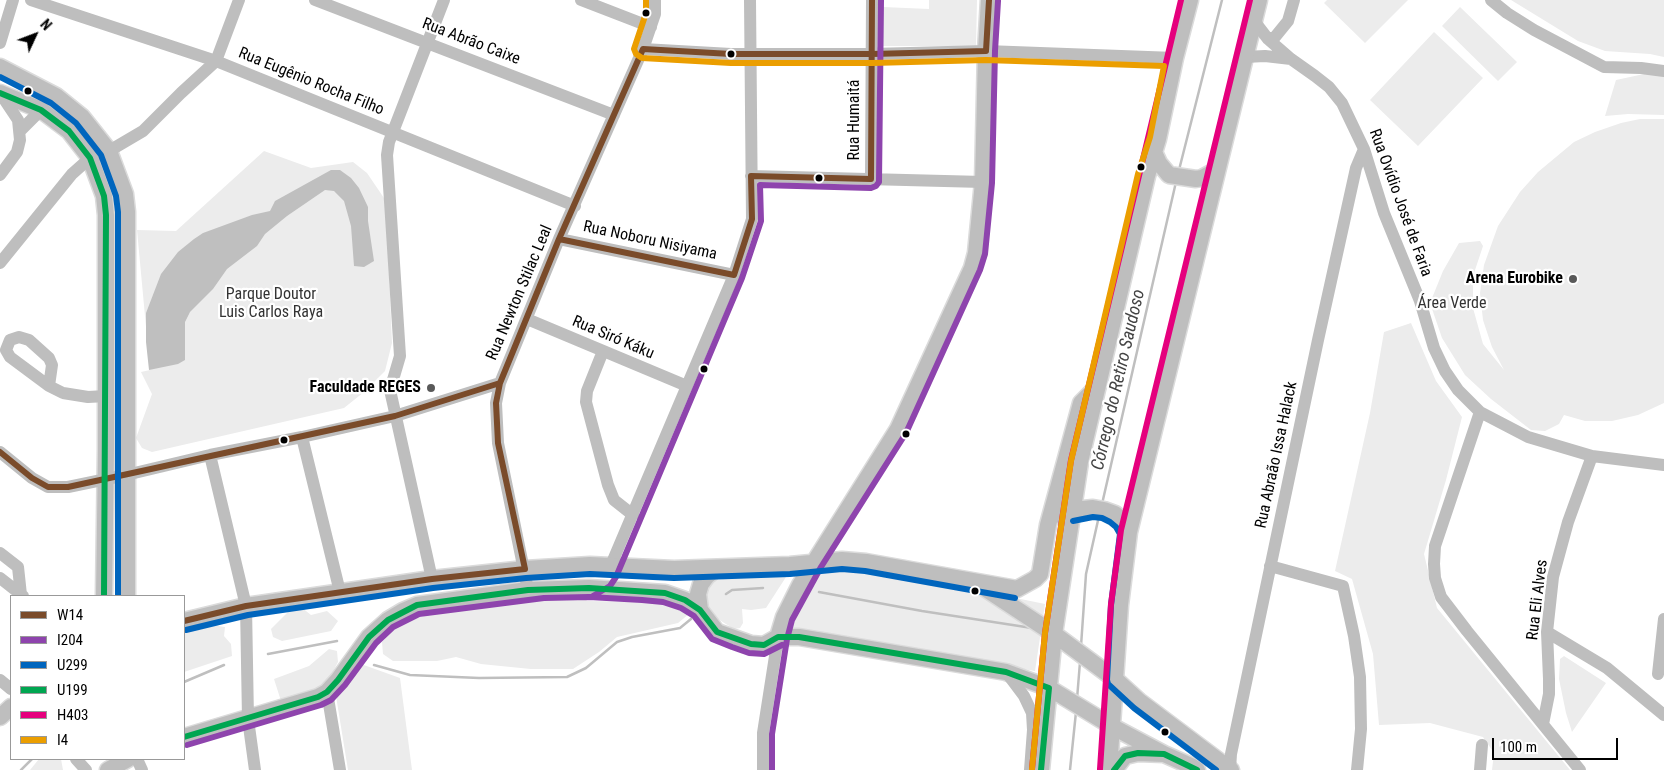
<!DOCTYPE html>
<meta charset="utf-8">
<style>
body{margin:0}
#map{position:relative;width:1664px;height:770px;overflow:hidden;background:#fff;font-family:"Roboto Condensed",sans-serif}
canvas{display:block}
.legend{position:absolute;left:10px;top:595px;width:175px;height:165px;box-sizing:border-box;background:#fff;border:1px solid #999;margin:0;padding:6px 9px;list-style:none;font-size:15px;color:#000}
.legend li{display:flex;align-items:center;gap:10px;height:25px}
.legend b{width:25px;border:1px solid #999}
.north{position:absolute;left:10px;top:10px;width:50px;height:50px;-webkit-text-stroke:4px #fff;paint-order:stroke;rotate:47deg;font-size:14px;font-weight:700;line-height:20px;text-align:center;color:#000}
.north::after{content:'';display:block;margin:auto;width:18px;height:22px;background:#000;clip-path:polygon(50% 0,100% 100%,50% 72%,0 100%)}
.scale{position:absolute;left:1492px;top:738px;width:126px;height:22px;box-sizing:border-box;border:2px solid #000;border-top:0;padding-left:6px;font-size:15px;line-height:18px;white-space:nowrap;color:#000;-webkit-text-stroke:4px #fff;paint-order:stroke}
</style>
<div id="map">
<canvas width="1664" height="770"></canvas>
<ul class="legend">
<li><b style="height:6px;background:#7a4b2a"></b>W14</li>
<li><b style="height:6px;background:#8e44ad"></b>I204</li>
<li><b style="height:6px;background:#0065bd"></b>U299</li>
<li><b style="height:6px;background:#00a651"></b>U199</li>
<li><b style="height:6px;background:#e5007d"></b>H403</li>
<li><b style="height:6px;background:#eb9e00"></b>I4</li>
</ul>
<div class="north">N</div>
<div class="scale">100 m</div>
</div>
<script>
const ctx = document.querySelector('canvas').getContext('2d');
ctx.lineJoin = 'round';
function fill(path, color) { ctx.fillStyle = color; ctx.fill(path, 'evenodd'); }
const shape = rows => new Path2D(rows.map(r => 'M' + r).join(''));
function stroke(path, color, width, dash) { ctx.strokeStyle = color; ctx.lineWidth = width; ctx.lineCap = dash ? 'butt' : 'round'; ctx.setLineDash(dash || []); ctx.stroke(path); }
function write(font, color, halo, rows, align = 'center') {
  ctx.font = font + ' "Roboto Condensed",sans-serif'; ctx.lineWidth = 4.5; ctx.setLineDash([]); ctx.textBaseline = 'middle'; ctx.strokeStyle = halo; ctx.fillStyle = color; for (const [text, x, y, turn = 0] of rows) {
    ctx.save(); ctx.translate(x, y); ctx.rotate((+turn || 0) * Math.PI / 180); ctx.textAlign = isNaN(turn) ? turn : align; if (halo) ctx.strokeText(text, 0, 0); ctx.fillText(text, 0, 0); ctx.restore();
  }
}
const green = shape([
 [929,0,977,0,976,46,882,46,883,7,929,9],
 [1327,0,1408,0,1365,43,1324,3],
 [1511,0,1664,0,1664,57,1650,54,1605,51,1578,41],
 [1460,7,1517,62,1498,81,1442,26],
 [1434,32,1483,78,1418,146,1370,100],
 [1644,74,1664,76,1664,115,1628,114,1605,116,1616,80],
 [1640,119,1664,119,1664,403,1638,415,1612,421,1585,421,1564,415,1559,424,1545,431,1531,430,1491,399,1465,375,1442,338,1430,303,1443,271,1459,243,1480,241,1483,246,1473,276,1473,308,1483,344,1504,370,1492,347,1483,320,1480,293,1484,265,1498,226,1520,192,1538,172,1574,142,1595,132,1621,123],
 [264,151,311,168,353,162,367,173,386,201,392,343,385,371,364,392,344,408,152,452,142,448,136,438,152,394,141,372,150,370,137,230,176,231],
 [1411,323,1436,381,1462,417,1446,480,1424,554,1437,608,1570,770,1492,770,1494,753,1483,737,1430,723,1379,725,1373,654,1352,579,1335,571,1370,413,1384,332],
 [860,566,1045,604,1035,671,784,631,819,569],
 [771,575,786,577,766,608,751,610,742,609,743,623,740,628,734,629,713,616,704,603,705,589,716,580,737,577],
 [553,593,581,593,587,601,650,602,686,609,689,614,678,623,617,637,599,652,573,669,531,669,481,664,456,657,437,661,393,661,383,654,382,642,401,622,444,611,465,607,485,606,498,600,519,596,533,599],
 [301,607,311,615,327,611,338,621,331,631,282,641,273,637,271,629,291,609],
 [206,624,225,627,224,636,231,644,232,656,184,672,184,630],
 [329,649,337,651,338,662,329,679,318,689,281,701,274,679,309,666],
 [1564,656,1606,683,1572,732,1566,713,1559,679,1560,659],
 [361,664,400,678,412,770,348,770,336,696,339,682],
 [39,759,61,759,63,770,30,770]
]);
const water = shape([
 [331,170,340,170,351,178,359,188,368,207,368,221,374,261,364,267,354,266,351,226,344,201,334,191,325,190,287,216,265,234,257,246,227,269,213,289,190,312,185,322,185,360,178,364,149,370,146,342,146,313,161,274,178,252,194,239,203,233,252,215,270,211,275,201]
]);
const stream = shape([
 [1179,170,1222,0],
 [1102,504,1176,182],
 [819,592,922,611,1032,628],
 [726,594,732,590,763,588],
 [1081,646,1086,574,1099,516],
 [268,654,337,641],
 [374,665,410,675,479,678,567,677,586,668,617,642,632,637,680,628,691,619],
 [184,682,224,665],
 [1077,699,1080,662],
 [21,770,32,759],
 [1070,770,1076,712]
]);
const minor = shape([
 [31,0,216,61,575,206],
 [315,0,614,115],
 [581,0,651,27],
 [1491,0,1507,13,1534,30,1604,67,1641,68,1664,71],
 [1254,19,1258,26,1268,39,1291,59,1315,76,1329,87,1342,103,1364,149,1384,213,1420,301,1434,348,1445,371,1458,390,1480,412,1528,437,1592,456,1664,465],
 [1268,39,1275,37,1288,21,1294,0],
 [0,43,13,0],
 [643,49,731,54,872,54,986,51,1175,58],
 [1245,57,1265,56,1291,59],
 [0,93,18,120,20,140,17,152,0,175],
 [20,131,41,110],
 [751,176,983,182],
 [871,179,872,0],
 [559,239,734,275],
 [0,263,72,174,90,158,109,151,143,131,181,93,216,61,239,0],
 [527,319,687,386],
 [603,351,587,391,586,402,608,485,614,500,633,515],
 [49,386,52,365,49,358,29,340,19,337,10,340,6,350,10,357,49,386,63,393,88,397,106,396],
 [1480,412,1435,546,1434,564,1435,578,1441,597,1467,631,1580,770],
 [302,437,340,592],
 [0,452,32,478,48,487,68,487,126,475,210,455,302,437,395,416,500,383],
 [210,455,246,606,248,719,255,770],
 [0,553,18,567,21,595],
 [611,565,734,275,752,219,750,0],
 [1270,566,1343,586,1354,636,1360,677,1361,729,1357,770],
 [0,578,23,596],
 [432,579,390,390,400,356,387,155,389,142,444,0],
 [528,590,498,443,496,403,500,383,559,239,643,49,655,14,655,0],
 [1547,632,1607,668,1664,715],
 [1006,672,1024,696,1032,713,1033,730,1030,770],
 [1658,674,1664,619],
 [0,680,11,689],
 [327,692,340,770],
 [1543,724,1549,694,1549,679,1547,632,1553,577,1568,522,1592,456],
 [76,759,86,770],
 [137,759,142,770],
 [763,770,763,733,778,637],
 [1230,770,1231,754,1318,340,1356,168,1364,149],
 [1480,770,1482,745]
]);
const major = shape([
 [0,67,56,96,82,117,109,151,125,194,127,212,127,596],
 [0,93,41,110,69,131,90,158,104,196,106,215,106,449,104,596],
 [1154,152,1159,163,1169,175,1196,179,1202,178,1217,170],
 [1064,518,1071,512,1083,509,1093,508,1104,510,1115,514,1123,521,1129,532],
 [983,587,1054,634,1116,680,1139,701,1231,770],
 [700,610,698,594,701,584,707,576,717,568],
 [184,621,246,606,432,579,525,569,590,565,674,569,790,565,842,560,866,562,1017,589,1035,579,1040,574,1048,525,1081,403,1098,386],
 [778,637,784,617,800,585,898,429,972,268,976,253,983,182,986,51,989,0],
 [0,717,11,707],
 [184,737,318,697,327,692,338,680,369,637,388,620,403,611,417,605,528,590,589,588,665,593,685,600,700,610,717,632,751,644,764,645,778,637,799,637,1006,672,1049,688,1113,727,1164,754],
 [108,770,128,759],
 [1041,770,1054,634,1080,462,1147,176,1158,139,1175,58,1190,0],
 [1109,770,1120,605,1129,532,1259,0],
 [1114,770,1125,756,1138,753,1164,754,1191,766,1197,770]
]);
const bus1 = shape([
 [559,239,734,275,752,219,751,176,871,179,872,0],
 [0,452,32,478,48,487,68,487,395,416,500,383],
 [184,621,246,606,432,579,525,569,498,443,496,403,500,383,559,239,643,49,731,54,872,54,986,51,989,0]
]);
const bus2 = shape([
 [593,596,610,586,616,577,742,278,761,221,760,185,871,188,876,186,879,182,881,0],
 [187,745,321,705,331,700,345,685,376,643,393,627,419,614,544,598,589,597,642,600,663,602,681,608,694,616,712,639,732,647,749,653,764,654,782,645],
 [772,770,772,734,787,639,792,620,821,567,906,433,980,270,985,254,992,183,995,51,998,1]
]);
const bus3 = shape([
 [0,77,51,103,76,123,101,155,116,196,118,212,118,596],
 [1073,521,1093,517,1102,518,1110,522,1116,527,1120,534,1111,605,1107,680,1108,684,1134,708,1216,770],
 [186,630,248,615,433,588,526,578,590,574,674,578,790,574,842,569,865,571,1015,598]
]);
const bus4 = shape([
 [0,93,41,110,69,131,90,158,104,196,106,215,104,596],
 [184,737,318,697,327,692,338,680,369,637,388,620,417,605,528,590,589,588,665,593,685,600,700,610,717,632,751,644,764,645,778,637,799,637,1006,672,1049,688,1041,770],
 [1114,770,1125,756,1138,753,1164,754,1197,770]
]);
const bus5 = shape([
 [1032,769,1045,633,1071,460,1181,0],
 [1100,769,1111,604,1121,530,1250,0]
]);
const bus6 = shape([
 [646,0,646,13,634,49,636,54,642,58,731,63,872,63,986,60,1164,66,1150,137,1138,174,1071,461,1045,633,1032,769]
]);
const markers = [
 [646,13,4.5,"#000"],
 [731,54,4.5,"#000"],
 [28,91,4.5,"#000"],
 [1141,167,4.5,"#000"],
 [819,178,4.5,"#000"],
 [1573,279,5,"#595959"],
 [704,369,4.5,"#000"],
 [431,388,5,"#595959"],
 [906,434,4.5,"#000"],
 [284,440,4.5,"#000"],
 [975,591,4.5,"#000"],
 [1165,732,4.5,"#000"]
];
const streetNames = [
 ["Rua Abrão Caixe",471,42,21],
 ["Rua Eugênio Rocha Filho",311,82,22],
 ["Rua Humaitá",855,120,-90],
 ["Rua Ovídio José de Faria",1400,203,70],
 ["Rua Noboru Nisiyama",650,241,12],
 ["Rua Newton Stilac Leal",520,293,-67],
 ["Rua Siró Káku",613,338,23],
 ["Rua Abraão Issa Halack",1277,455,-78],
 ["Rua Eli Alves",1538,600,-83]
];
const poiNames = [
 ["Arena Eurobike",1563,279],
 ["Faculdade REGES",421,388]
];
const parkNames = [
 ["Parque Doutor",271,295],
 ["Luis Carlos Raya",271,313],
 ["Área Verde",1452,304]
];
const waterNames = [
 ["Córrego do Retiro Saudoso",1119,380,-77]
];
fill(green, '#ececec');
fill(water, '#bfbfbf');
stroke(stream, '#bfbfbf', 2.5);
stroke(major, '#dbdbdb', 19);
stroke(minor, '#bebebe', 12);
stroke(major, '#bebebe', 16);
stroke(bus1, '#7a4b2a', 6);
stroke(bus2, '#8e44ad', 6);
stroke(bus3, '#0065bd', 6);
stroke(bus4, '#00a651', 6);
stroke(bus5, '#e5007d', 6);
stroke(bus6, '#eb9e00', 6);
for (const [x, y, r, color] of markers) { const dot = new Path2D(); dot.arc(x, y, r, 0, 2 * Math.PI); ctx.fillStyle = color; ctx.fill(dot); stroke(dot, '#fff', 2); }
write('16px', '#000', '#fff', streetNames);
write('bold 16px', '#000', '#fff', poiNames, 'right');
write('16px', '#333', '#fff', parkNames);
write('italic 18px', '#444', '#fff', waterNames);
</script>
